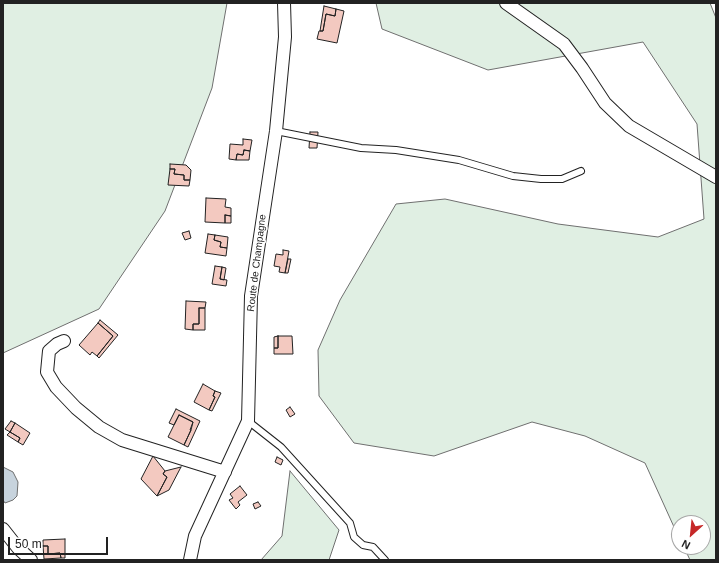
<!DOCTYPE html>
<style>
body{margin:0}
#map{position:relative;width:719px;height:563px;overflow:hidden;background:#fff;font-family:Helvetica,sans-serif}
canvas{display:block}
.frame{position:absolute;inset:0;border:4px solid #222;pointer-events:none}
.north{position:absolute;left:671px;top:515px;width:40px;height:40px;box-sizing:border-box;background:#fff;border:1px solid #a7a7a7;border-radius:50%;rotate:207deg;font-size:11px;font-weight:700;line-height:16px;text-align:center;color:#222}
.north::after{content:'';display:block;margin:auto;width:14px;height:18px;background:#c62828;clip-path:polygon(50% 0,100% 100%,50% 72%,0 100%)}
.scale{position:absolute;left:8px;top:537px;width:100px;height:18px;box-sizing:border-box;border:2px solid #222;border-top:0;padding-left:5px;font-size:12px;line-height:14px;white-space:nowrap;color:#222;-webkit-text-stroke:3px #fff;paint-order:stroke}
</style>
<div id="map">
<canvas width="719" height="563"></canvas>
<div class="frame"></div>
<div class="north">N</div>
<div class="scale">50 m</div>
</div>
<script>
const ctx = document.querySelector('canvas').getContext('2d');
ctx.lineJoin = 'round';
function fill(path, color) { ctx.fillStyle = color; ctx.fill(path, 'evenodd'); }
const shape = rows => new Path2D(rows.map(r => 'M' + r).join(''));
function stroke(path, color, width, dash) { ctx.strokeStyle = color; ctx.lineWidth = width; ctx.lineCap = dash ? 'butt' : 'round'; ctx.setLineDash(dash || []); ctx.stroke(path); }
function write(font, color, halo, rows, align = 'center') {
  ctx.font = font + ' Helvetica,sans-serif'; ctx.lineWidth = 3; ctx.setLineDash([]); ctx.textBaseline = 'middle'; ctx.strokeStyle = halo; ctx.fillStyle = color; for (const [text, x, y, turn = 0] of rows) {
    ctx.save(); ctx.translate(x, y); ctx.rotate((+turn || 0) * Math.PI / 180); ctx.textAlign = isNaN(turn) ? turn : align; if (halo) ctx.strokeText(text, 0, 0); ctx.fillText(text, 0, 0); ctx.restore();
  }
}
const green = shape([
 [3,3,227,3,212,88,165,211,99,309,3,353,3,3],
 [376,3,710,3,716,18,716,560,690,560,684,547,703,547,703,523,679,523,679,538,645,463,585,436,532,422,434,456,354,443,319,396,318,350,340,300,396,204,445,199,558,224,658,237,704,219,697,124,643,42,488,70,382,29,376,3],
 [290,471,339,530,329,560,261,560,282,536,290,471]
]);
const water = shape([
 [3,467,13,472,18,482,17,496,13,500,5,503,3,500,3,467]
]);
const building = shape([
 [324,6,336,9,335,16,326,14,323,31,320,31,324,6],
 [336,9,344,11,337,43,317,39,319,31,323,31,326,14,335,16,336,9],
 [310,132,318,132,317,148,309,148,310,132],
 [243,139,252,140,250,151,244,150,243,155,237,154,236,160,229,159,230,144,243,145,243,139],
 [244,150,250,151,249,160,236,160,237,154,243,155,244,150],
 [170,164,186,165,191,170,190,180,184,180,184,175,174,174,175,169,170,169,170,164],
 [170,169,175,169,174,174,184,175,184,180,190,180,189,186,168,185,170,169],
 [206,198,226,199,225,207,231,208,231,216,225,215,225,223,205,222,206,198],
 [225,215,231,216,231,223,225,223,225,215],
 [189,231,191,238,185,240,182,233,189,231],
 [208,234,215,235,214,240,221,242,220,247,227,248,226,256,205,253,208,234],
 [215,235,228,237,227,248,220,247,221,242,214,240,215,235],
 [283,250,289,251,285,273,279,272,280,267,274,266,276,254,283,255,283,250],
 [288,259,291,259,288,273,285,273,288,259],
 [215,266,222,267,220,279,227,280,226,286,212,284,215,266],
 [222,267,226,268,224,280,220,279,222,267],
 [186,301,206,302,205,308,199,308,199,324,193,324,193,330,185,329,186,301],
 [199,308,205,308,205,330,193,330,193,324,199,324,199,308],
 [100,320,118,335,99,358,97,356,113,336,98,323,100,320],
 [98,323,113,336,97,356,92,352,90,355,79,345,98,323],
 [278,336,278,348,274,348,274,337,278,336],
 [278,336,292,336,293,354,274,354,274,348,278,348,278,336],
 [203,384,215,391,213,396,215,397,209,410,194,402,203,384],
 [215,391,221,393,212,411,209,410,215,397,213,396,215,391],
 [290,407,295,414,290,417,286,410,290,407],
 [176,409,200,421,188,447,184,445,191,430,193,422,179,415,174,425,169,423,176,409],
 [179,415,193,422,190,430,191,430,184,445,168,437,179,415],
 [11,421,15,423,10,432,5,429,11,421],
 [15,423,30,433,23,445,18,442,20,438,10,432,15,423],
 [10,432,20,438,18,442,7,435,10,432],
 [153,456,165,471,163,474,167,477,157,496,141,479,153,456],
 [277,457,283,460,281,465,275,462,277,457],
 [181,467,169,490,157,496,167,477,163,474,165,471,181,467],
 [240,486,247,495,238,502,240,505,236,509,229,500,233,498,230,494,240,486],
 [258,502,261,506,255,509,253,504,258,502],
 [65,539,65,558,61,558,60,553,48,554,48,546,43,546,43,540,65,539],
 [43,546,48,546,48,554,60,553,61,558,44,559,43,546]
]);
const service = shape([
 [276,131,361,148,396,150,459,160,513,176,541,179,562,179,581,171],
 [248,421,281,447,350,523,354,537,363,545,373,547,385,560]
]);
const minor = shape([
 [506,3,564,44,582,68,605,103,629,126,716,177],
 [64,341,57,344,49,351,47,372,56,387,76,408,99,427,122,440,225,472],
 [3,529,18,548,31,560],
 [190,560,195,536,248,421,251,296,276,131,285,37,284,3]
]);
const streetNames = [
 ["Route de Champagne",257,263,-83]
];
fill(green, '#e0efe3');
stroke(green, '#6f6f6f', 1);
fill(water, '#c7d3dd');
stroke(water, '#6f6f6f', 1);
fill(building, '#f3c9c0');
stroke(building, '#222', 1);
stroke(service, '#222', 8);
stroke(minor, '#222', 14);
stroke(service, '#fff', 6);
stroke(minor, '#fff', 12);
write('10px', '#222', '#fff', streetNames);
</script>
